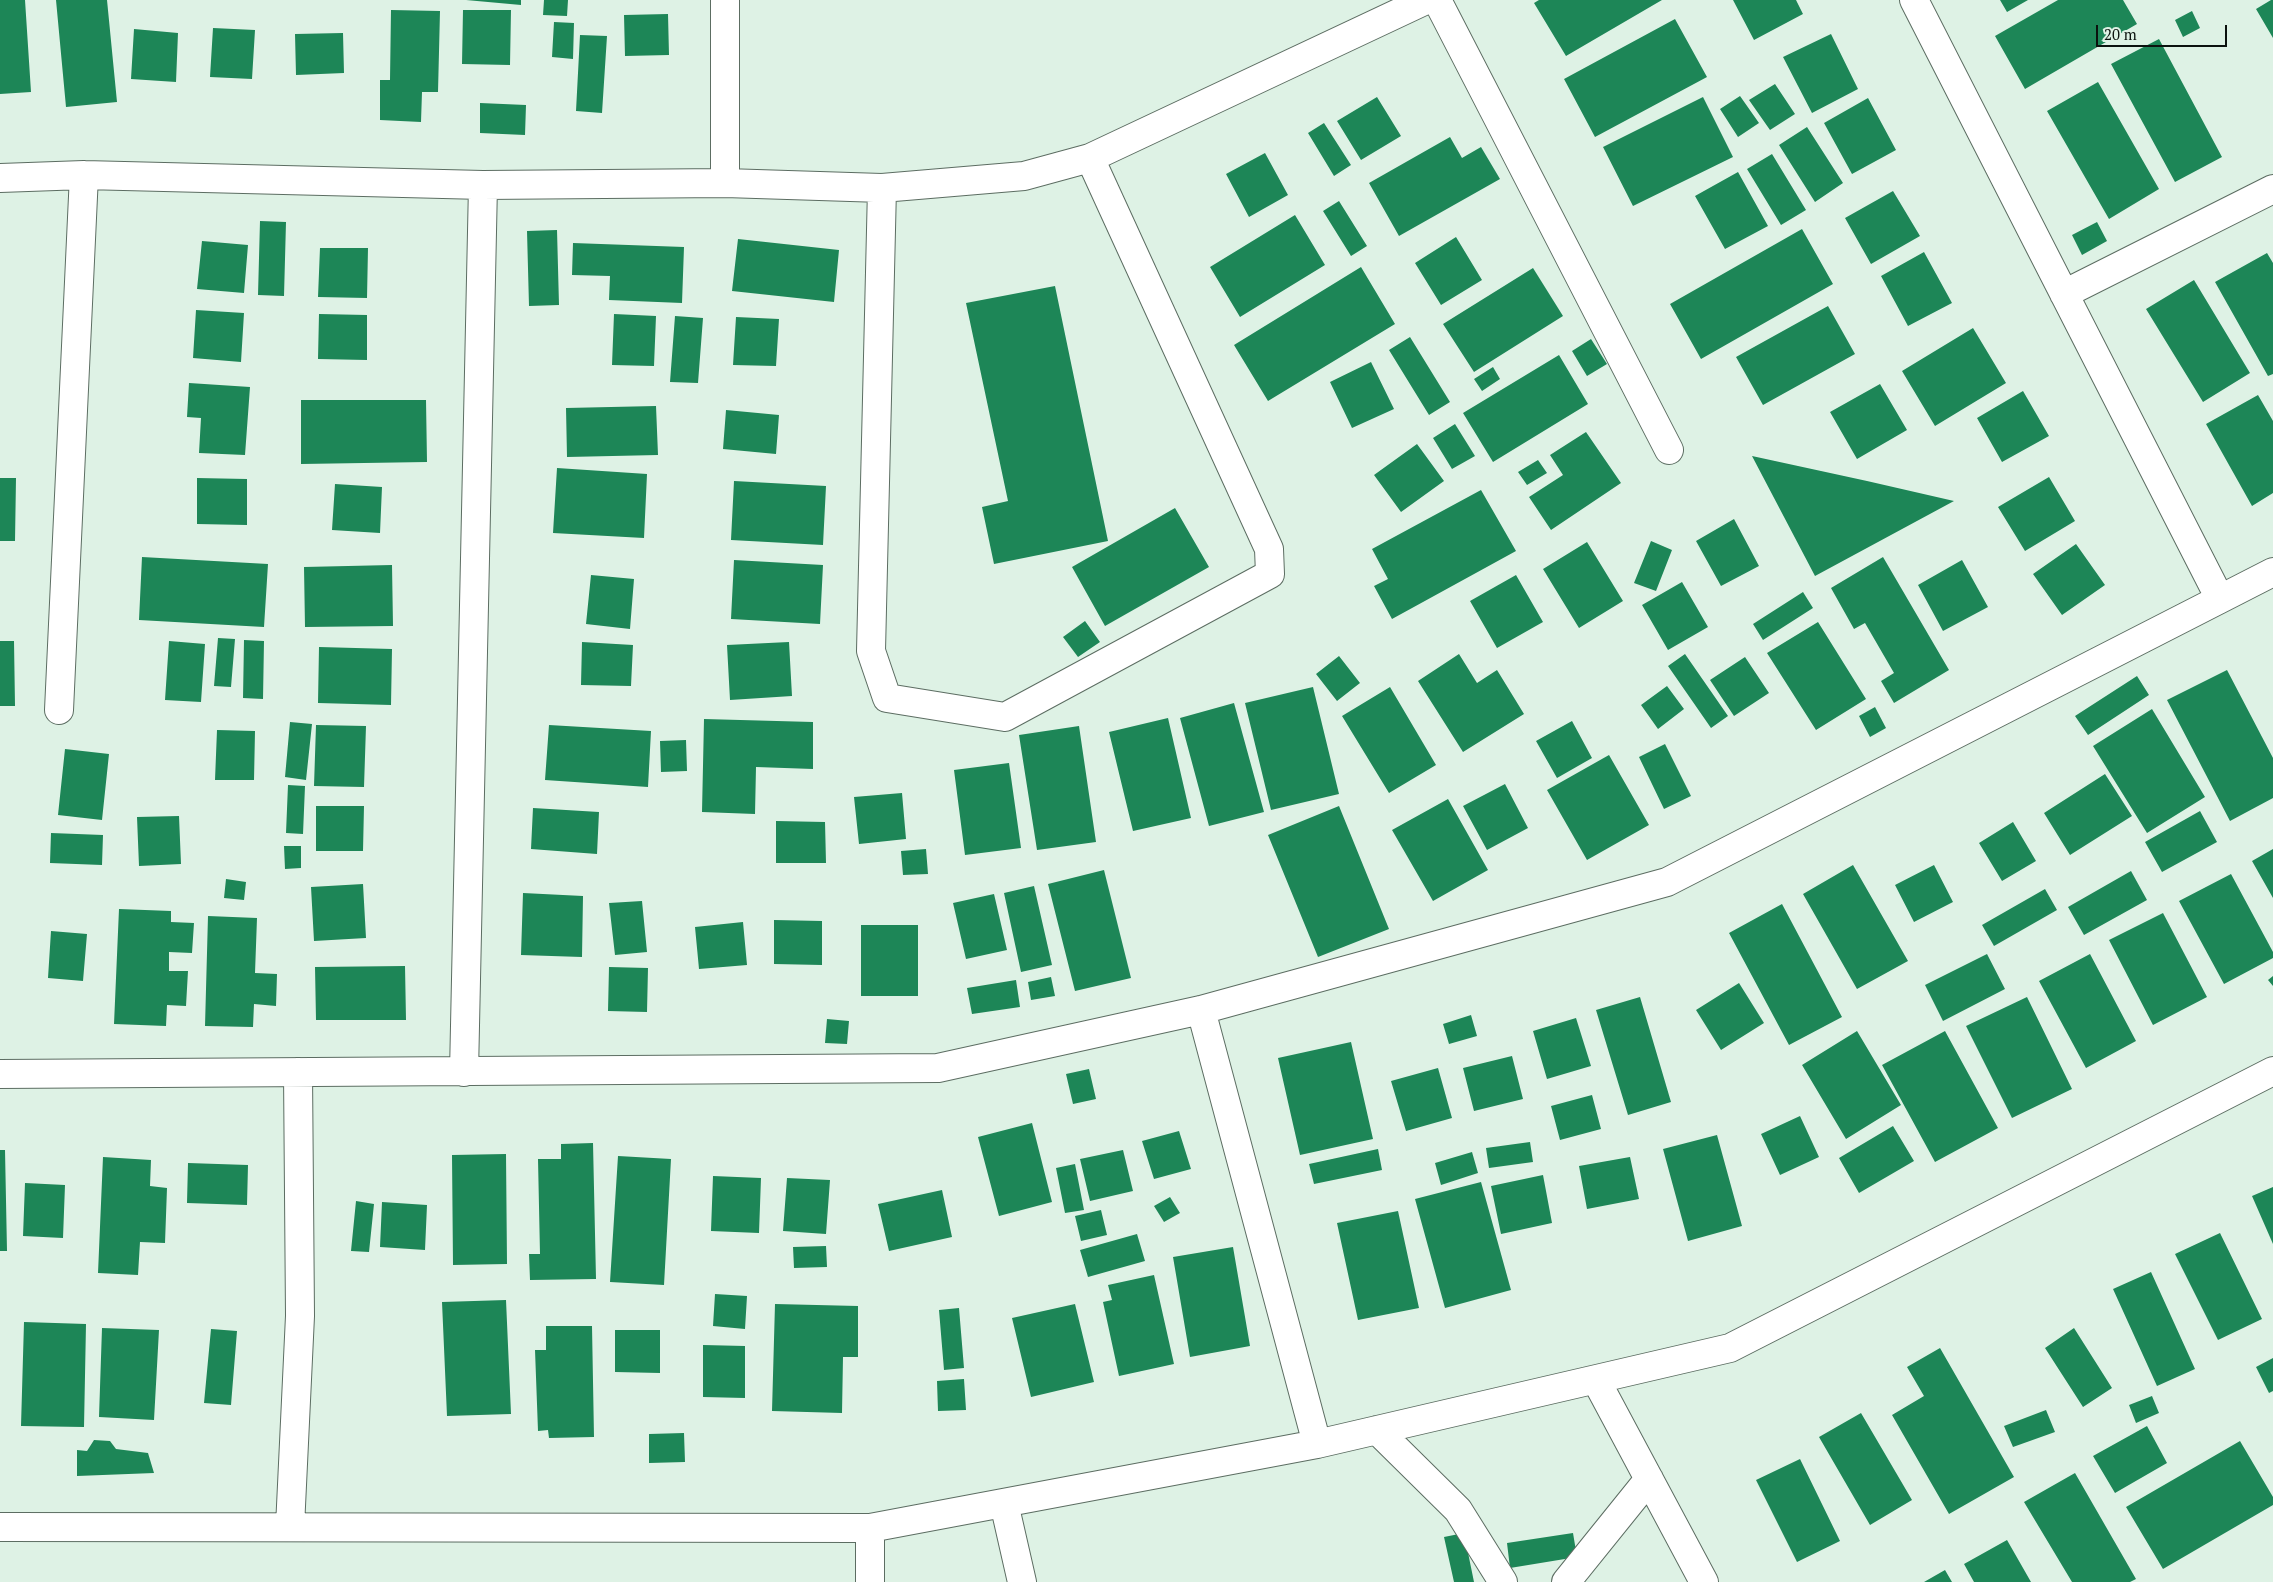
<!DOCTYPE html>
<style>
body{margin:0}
#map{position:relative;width:2273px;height:1582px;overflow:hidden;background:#def2e5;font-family:"PT Serif",serif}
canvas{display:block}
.scale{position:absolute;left:2096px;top:25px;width:131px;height:22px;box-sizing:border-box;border:2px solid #0b120e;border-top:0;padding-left:6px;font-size:15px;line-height:18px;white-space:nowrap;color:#0b120e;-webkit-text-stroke:4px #def2e5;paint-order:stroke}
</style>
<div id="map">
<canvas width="2273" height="1582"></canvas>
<div class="scale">20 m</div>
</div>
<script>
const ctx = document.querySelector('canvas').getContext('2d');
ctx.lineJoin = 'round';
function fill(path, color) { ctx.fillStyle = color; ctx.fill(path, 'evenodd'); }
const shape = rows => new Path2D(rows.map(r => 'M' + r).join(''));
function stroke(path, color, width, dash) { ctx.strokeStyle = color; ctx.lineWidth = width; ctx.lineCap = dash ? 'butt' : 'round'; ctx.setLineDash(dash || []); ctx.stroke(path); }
const building = shape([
 [0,0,25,0,31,92,0,94],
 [56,0,107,0,117,102,66,107],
 [466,0,521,0,521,5],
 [544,0,568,0,567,16,543,15],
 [1539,0,1662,0,1566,56,1534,3],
 [1733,0,1796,0,1803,14,1754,40],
 [2000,0,2028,0,2007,12],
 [2058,0,2123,0,2137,24,2025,89,1995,36],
 [2271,0,2273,0,2273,38,2256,9],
 [391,10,440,11,438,92,422,92,421,122,380,120,380,80,390,80],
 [463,10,511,10,510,65,462,64],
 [2192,11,2200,28,2183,37,2175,20],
 [668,14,669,55,625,56,624,15],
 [1675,19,1707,77,1595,137,1564,79],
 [554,22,574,23,573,59,552,57],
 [213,28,255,30,252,79,210,77],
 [134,29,178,33,176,82,131,79],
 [343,33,344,73,296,75,295,34],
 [1831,34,1858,89,1812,113,1783,57],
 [580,35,607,36,602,113,576,111],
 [2159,39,2222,157,2175,182,2111,64],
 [2098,82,2159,189,2109,219,2047,111],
 [1775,84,1795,114,1770,130,1749,100],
 [1740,96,1759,123,1738,137,1720,109],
 [1377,97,1401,136,1361,160,1337,121],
 [1703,97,1733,157,1633,206,1603,147],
 [1868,98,1896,150,1852,174,1824,123],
 [480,103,526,105,525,135,480,133],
 [1324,123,1351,165,1334,176,1308,133],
 [1807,127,1843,183,1815,202,1779,145],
 [1450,137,1462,158,1481,147,1500,179,1399,236,1369,183],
 [1265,153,1288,195,1249,217,1226,174],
 [1772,154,1806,210,1781,225,1747,169],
 [1738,172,1768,226,1725,249,1695,196],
 [1893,191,1920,236,1871,264,1845,218],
 [1339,201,1367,246,1351,256,1323,211],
 [1295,215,1325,265,1240,317,1210,267],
 [260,221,286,222,284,296,258,295],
 [2097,222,2107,241,2082,255,2072,235],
 [1802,229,1833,284,1701,359,1670,304],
 [557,230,559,305,529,306,527,231],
 [1456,237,1482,280,1441,305,1415,263],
 [738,239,839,250,834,302,732,291],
 [202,241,248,245,244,293,197,289],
 [573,243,684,247,682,303,609,300,610,276,572,275],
 [320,248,368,248,367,298,318,297],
 [1924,252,1952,303,1908,326,1881,276],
 [2267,253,2273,263,2273,374,2268,376,2215,282],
 [1361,267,1395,324,1268,401,1234,345],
 [1533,268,1563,316,1474,372,1443,324],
 [2194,280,2250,373,2203,402,2146,309],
 [1055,286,1108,541,994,564,982,507,1008,501,966,303],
 [1828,306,1855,354,1763,405,1736,357],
 [196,310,244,313,241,362,193,358],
 [319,314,367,315,367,360,318,359],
 [614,314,656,316,654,366,612,365],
 [675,316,703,318,698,383,670,382],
 [736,317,779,319,776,366,733,365],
 [1973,328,2006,383,1935,426,1902,371],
 [1410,337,1450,402,1429,415,1389,350],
 [1591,339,1607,364,1587,376,1572,351],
 [1559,355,1588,404,1493,462,1463,413],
 [1371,362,1394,409,1352,428,1330,382],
 [1493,367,1500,379,1482,391,1474,379],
 [189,383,250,387,245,455,199,453,201,418,187,417],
 [1880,384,1907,430,1857,459,1830,412],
 [2023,391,2049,436,2002,462,1977,418],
 [2258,395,2273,421,2273,493,2252,506,2206,424],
 [301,400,426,400,427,462,301,464],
 [656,406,658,455,567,457,566,408],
 [726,410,779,415,776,454,723,449],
 [1455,424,1475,456,1452,469,1433,438],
 [1586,432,1621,483,1551,530,1529,497,1563,475,1550,455],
 [1417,444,1444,481,1401,512,1374,475],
 [1752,456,1867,481,1954,501,1815,576],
 [1538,460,1547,473,1527,485,1518,472],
 [557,468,647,474,644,538,553,533],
 [2049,477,2075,521,2025,551,1998,507],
 [0,478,16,478,15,541,0,541],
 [197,478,247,479,247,525,197,524],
 [734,481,826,486,823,545,731,540],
 [335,484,382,487,380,533,332,530],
 [1481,490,1516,551,1392,619,1374,586,1388,579,1372,549],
 [1175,508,1209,567,1105,626,1072,567],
 [1734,519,1759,566,1721,586,1696,541],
 [1651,541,1672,550,1656,591,1634,583],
 [1587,542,1623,601,1579,628,1543,569],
 [2076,544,2105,585,2062,615,2033,574],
 [142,557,268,564,264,627,139,620],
 [1883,557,1949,670,1894,703,1881,681,1894,673,1865,623,1854,629,1831,588],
 [734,560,823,565,820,624,731,619],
 [1962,560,1988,607,1943,631,1918,585],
 [392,565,393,626,305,627,304,567],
 [591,575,634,579,630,629,586,624],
 [1516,575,1543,622,1497,648,1470,601],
 [1682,582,1708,627,1668,650,1642,605],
 [1803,592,1813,608,1763,640,1753,624],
 [1085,621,1100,642,1078,657,1063,637],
 [1818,622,1866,699,1816,730,1767,653],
 [218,638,235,639,231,687,214,686],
 [244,640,264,641,263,699,243,698],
 [0,641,14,641,15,706,0,706],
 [169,641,205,644,201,702,165,700],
 [582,642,633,645,631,686,581,685],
 [789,642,792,696,730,700,727,645],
 [319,647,392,649,391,705,318,703],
 [1459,654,1477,683,1497,670,1524,714,1463,752,1418,681],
 [1685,654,1728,716,1711,728,1668,666],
 [1339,656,1360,683,1337,701,1316,674],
 [1745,657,1769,693,1734,716,1710,680],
 [2227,670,2273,758,2273,798,2230,821,2167,700],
 [2137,676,2149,695,2088,735,2075,716],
 [1667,686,1684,709,1658,729,1641,705],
 [1313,687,1339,794,1271,810,1245,703],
 [1390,687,1436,765,1389,793,1342,716],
 [1234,703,1264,812,1209,826,1180,718],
 [1875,707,1886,728,1870,737,1859,716],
 [2152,709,2205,797,2147,833,2093,746],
 [1168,718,1191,818,1133,831,1109,732],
 [704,719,813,722,813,769,756,767,755,814,702,812],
 [1572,721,1592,758,1557,778,1536,741],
 [290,722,312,724,306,780,285,777],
 [316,725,366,726,364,787,314,786],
 [549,725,651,731,648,787,545,780],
 [1079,726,1096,842,1037,850,1019,735],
 [217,730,255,731,254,780,215,780],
 [686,740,687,771,661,772,660,741],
 [1665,744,1691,796,1664,809,1639,757],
 [65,749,109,754,102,820,58,815],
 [1609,755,1649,825,1587,860,1547,790],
 [1009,763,1021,848,965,855,954,770],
 [2105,774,2132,816,2070,855,2044,813],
 [1505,784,1528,828,1487,850,1463,806],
 [288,785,305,786,303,834,286,833],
 [902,793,906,839,859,844,854,797],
 [1448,799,1488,870,1433,901,1392,830],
 [316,806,364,806,363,851,316,851],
 [1339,806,1389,929,1318,957,1268,835],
 [533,808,599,812,597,854,531,849],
 [2200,811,2217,842,2162,872,2145,842],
 [179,816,181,864,139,866,137,817],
 [776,821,825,822,826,863,776,863],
 [2013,822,2036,861,2002,881,1979,843],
 [51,833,103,835,102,865,50,863],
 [284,846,301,846,301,868,285,869],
 [926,849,928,874,903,875,901,851],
 [2273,849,2273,898,2252,861],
 [1853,865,1908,961,1857,989,1803,894],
 [1934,865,1953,902,1914,922,1895,885],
 [1104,870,1131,978,1075,991,1048,884],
 [2131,871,2147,900,2084,935,2068,907],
 [2231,874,2273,952,2273,958,2224,984,2179,901],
 [226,879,246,882,244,900,224,898],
 [363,884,366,938,314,941,311,887],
 [1034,886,1052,965,1021,972,1004,893],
 [2045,889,2057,910,1994,946,1982,925],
 [523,893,583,896,582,957,521,955],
 [994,894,1007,950,966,959,953,903],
 [642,901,647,952,615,955,609,903],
 [1782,904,1842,1017,1789,1045,1729,933],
 [119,909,171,911,171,922,194,923,192,953,169,952,169,971,188,971,186,1006,167,1005,166,1026,114,1024],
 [2163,913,2207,997,2153,1025,2109,940],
 [208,916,257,918,255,973,277,974,276,1006,254,1004,253,1027,205,1026],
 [774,920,822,921,822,965,774,964],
 [743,922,747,965,699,969,695,927],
 [861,925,918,925,918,996,861,996],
 [51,931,87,934,83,981,48,978],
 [1987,954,2005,989,1943,1021,1925,985],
 [2090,954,2136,1041,2086,1068,2039,981],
 [405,966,406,1020,316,1020,315,967],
 [609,967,648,968,647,1012,608,1011],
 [2273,976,2273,986,2268,980],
 [1051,977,1055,996,1031,1000,1028,982],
 [1016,980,1020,1007,972,1014,967,988],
 [1739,983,1764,1023,1721,1050,1696,1010],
 [1640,997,1671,1102,1628,1115,1596,1010],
 [2027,997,2072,1089,2012,1118,1966,1026],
 [1471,1015,1477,1036,1449,1044,1443,1024],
 [1576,1018,1591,1066,1547,1079,1533,1031],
 [827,1019,849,1021,847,1044,825,1043],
 [1857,1031,1901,1105,1846,1139,1802,1065],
 [1945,1031,1998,1128,1935,1162,1882,1065],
 [1351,1042,1373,1139,1300,1155,1278,1058],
 [1512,1056,1523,1099,1474,1111,1463,1068],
 [1438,1068,1452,1118,1406,1131,1391,1081],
 [1089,1069,1096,1099,1073,1104,1066,1074],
 [1592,1095,1601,1129,1560,1140,1551,1106],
 [1800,1116,1819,1157,1780,1175,1761,1134],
 [1032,1123,1052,1202,999,1216,978,1137],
 [1893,1126,1914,1161,1859,1193,1839,1158],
 [1179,1131,1191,1169,1154,1179,1142,1141],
 [1717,1135,1742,1226,1688,1241,1663,1149],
 [1530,1142,1533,1162,1489,1168,1486,1148],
 [593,1143,596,1279,530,1280,529,1254,540,1254,538,1159,561,1159,561,1144],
 [1378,1149,1382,1170,1314,1184,1309,1164],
 [0,1150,5,1150,7,1251,0,1251],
 [1123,1150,1133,1191,1090,1201,1080,1159],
 [1472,1152,1478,1173,1441,1185,1435,1163],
 [506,1154,507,1264,453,1265,452,1155],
 [618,1156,671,1159,664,1285,610,1282],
 [103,1157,151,1160,150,1186,167,1188,165,1243,140,1242,138,1275,98,1273],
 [1630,1157,1639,1199,1587,1209,1579,1166],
 [188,1163,248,1165,247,1205,187,1203],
 [1075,1164,1084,1210,1065,1213,1056,1168],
 [1543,1175,1552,1223,1501,1234,1491,1186],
 [713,1176,761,1178,759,1233,711,1231],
 [787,1178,830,1180,826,1234,783,1231],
 [1481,1182,1511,1290,1445,1308,1415,1199],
 [25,1183,65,1185,63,1238,23,1236],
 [2273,1187,2273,1244,2252,1196],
 [942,1190,952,1237,889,1251,878,1204],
 [1170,1197,1180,1213,1164,1222,1154,1206],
 [356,1201,374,1204,369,1252,351,1251],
 [382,1202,427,1205,425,1250,380,1247],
 [1101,1210,1107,1235,1081,1241,1075,1216],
 [1398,1211,1419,1308,1358,1320,1337,1223],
 [2220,1233,2262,1319,2218,1340,2175,1254],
 [1137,1234,1145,1261,1088,1277,1080,1250],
 [826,1246,827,1267,794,1268,793,1247],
 [1233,1247,1250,1346,1190,1357,1173,1257],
 [2151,1272,2195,1369,2157,1386,2113,1289],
 [1154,1275,1174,1364,1119,1376,1103,1302,1112,1300,1108,1285],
 [715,1294,747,1296,745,1329,713,1326],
 [506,1300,511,1414,447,1416,442,1302],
 [775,1304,858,1306,858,1357,843,1357,842,1413,772,1411],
 [1075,1304,1094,1382,1031,1397,1012,1318],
 [959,1308,964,1368,944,1370,939,1310],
 [24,1322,86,1324,84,1427,21,1426],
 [546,1326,592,1326,594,1437,549,1438,548,1430,538,1431,535,1350,546,1350],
 [102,1328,159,1330,154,1420,99,1417],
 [2074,1328,2112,1388,2083,1407,2045,1348],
 [211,1329,237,1331,231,1405,204,1403],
 [615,1330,660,1330,660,1373,615,1372],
 [703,1345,745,1346,745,1398,703,1397],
 [1940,1348,2014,1477,1949,1514,1892,1415,1924,1396,1907,1367],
 [2273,1358,2273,1391,2269,1393,2256,1367],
 [964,1379,966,1410,938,1411,937,1381],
 [2152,1396,2159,1413,2136,1423,2129,1405],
 [2046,1410,2055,1432,2013,1447,2004,1426],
 [1861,1413,1912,1500,1870,1525,1819,1437],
 [2147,1426,2167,1463,2115,1493,2093,1456],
 [684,1433,685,1462,649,1463,649,1434],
 [94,1440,110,1441,116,1449,148,1453,154,1473,77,1476,77,1450,87,1451],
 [2240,1441,2273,1497,2273,1505,2163,1569,2126,1507],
 [1800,1459,1840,1541,1797,1562,1756,1480],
 [2075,1473,2136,1579,2130,1582,2072,1582,2024,1502],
 [1464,1533,1474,1582,1454,1582,1444,1537],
 [1573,1533,1577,1557,1510,1568,1507,1543],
 [2007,1540,2031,1582,1974,1582,1964,1564],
 [1945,1570,1952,1582,1924,1582]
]);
const minor = shape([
 [1437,0,1669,450],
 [1914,0,2220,599],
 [0,178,84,175,483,185,725,183,882,188,1024,176,1090,158,1426,0],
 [725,183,725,0],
 [882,188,871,651,887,698,1005,717,1270,574,1269,549,1090,158],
 [2064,294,2273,189],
 [59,710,84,175],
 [1201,1010,1317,1444],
 [464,1072,483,185],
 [0,1074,938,1068,1201,1010,1667,882,2273,572],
 [1596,1380,1704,1582],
 [1377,1430,1458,1510,1503,1582],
 [1004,1503,1022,1582],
 [0,1527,870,1528,1317,1444,1730,1348,2273,1071],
 [290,1527,300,1316,298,1072],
 [870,1582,870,1528],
 [1566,1582,1649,1479]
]);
fill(building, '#1d8657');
stroke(minor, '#5c6d62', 30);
stroke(minor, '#fff', 28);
</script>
